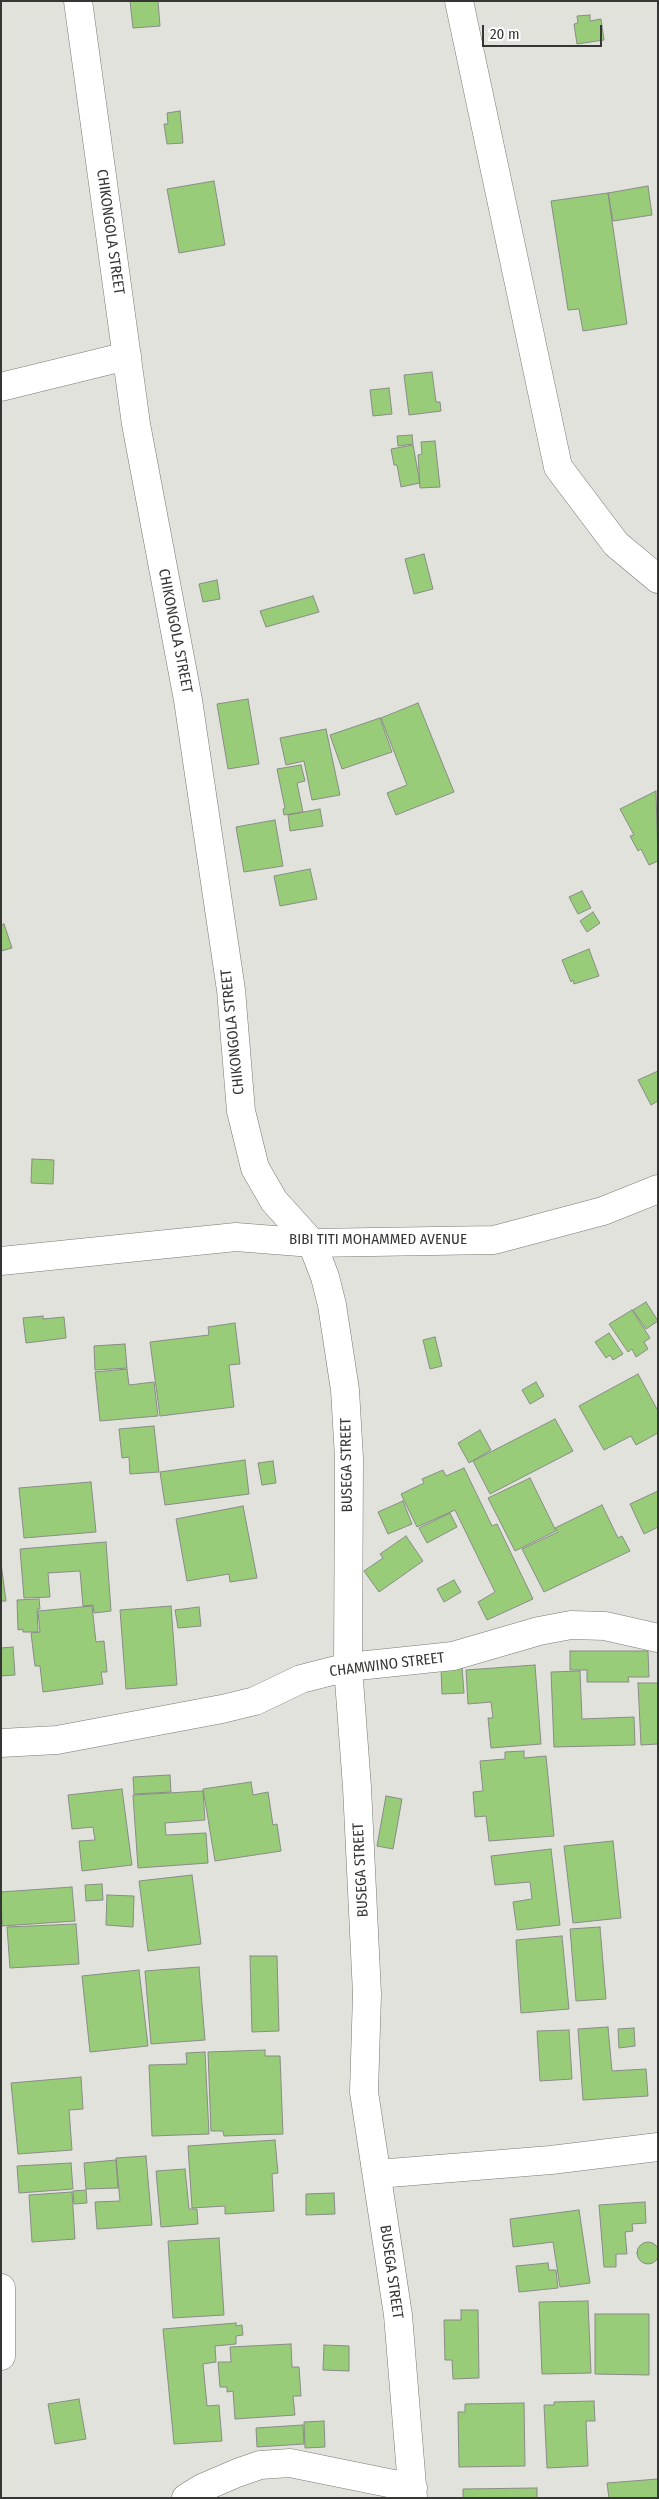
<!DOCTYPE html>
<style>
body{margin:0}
#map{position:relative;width:659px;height:2499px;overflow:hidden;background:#e1e2db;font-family:"Fira Sans Condensed",sans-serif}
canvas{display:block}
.frame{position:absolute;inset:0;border:2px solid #363734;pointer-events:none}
.scale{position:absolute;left:482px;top:25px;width:120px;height:22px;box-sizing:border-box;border:2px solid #363734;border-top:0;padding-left:6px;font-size:15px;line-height:18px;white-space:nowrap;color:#363734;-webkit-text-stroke:4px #fff;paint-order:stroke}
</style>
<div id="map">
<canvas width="659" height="2499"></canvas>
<div class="frame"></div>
<div class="scale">20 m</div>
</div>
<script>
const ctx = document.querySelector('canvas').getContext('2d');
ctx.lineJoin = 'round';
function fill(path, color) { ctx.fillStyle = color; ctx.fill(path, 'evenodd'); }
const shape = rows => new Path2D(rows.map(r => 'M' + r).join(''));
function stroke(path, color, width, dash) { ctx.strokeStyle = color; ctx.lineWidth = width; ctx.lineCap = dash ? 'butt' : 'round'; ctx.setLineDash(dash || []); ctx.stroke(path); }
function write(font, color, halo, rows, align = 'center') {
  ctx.font = font + ' "Fira Sans Condensed",sans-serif'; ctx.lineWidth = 4; ctx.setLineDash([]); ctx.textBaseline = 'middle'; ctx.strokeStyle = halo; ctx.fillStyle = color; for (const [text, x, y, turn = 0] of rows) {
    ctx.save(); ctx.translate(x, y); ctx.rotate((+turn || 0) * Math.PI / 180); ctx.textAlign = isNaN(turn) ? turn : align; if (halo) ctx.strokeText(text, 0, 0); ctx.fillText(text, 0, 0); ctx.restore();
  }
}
const building = shape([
 [130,1,158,1,160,26,133,28,130,1],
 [590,15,590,21,601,19,604,40,577,44,574,24,578,23,577,16,590,15],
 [180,111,183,143,167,144,164,124,168,124,167,113,180,111],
 [214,181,225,245,179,253,167,189,214,181],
 [648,186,652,215,613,221,608,193,648,186],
 [608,193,627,324,583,331,579,309,568,310,551,201,608,193],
 [432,372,436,402,440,402,441,411,409,415,404,375,432,372],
 [389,388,392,414,373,416,370,390,389,388],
 [412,435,413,444,398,446,397,436,412,435],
 [435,441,440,487,420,488,418,455,422,454,421,442,435,441],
 [413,445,420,483,401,487,397,465,394,465,391,449,413,445],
 [424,554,433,589,414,594,405,559,424,554],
 [217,580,220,599,203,602,199,584,217,580],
 [313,596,319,612,266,627,260,611,313,596],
 [248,699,259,764,228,769,217,704,248,699],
 [418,703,454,792,396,815,387,793,407,785,381,718,418,703],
 [380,718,392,752,342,769,330,735,380,718],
 [326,729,340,795,312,800,304,761,286,765,280,738,326,729],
 [301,765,305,781,297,783,303,812,284,815,283,809,285,808,277,769,301,765],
 [656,791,658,861,649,865,641,849,638,851,630,836,634,835,620,809,656,791],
 [320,809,323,826,290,831,288,815,320,809],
 [275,820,283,866,244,872,236,827,275,820],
 [310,869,317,899,280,906,274,876,310,869],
 [582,891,591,908,578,914,569,897,582,891],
 [593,912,600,923,587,932,580,921,593,912],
 [4,924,12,948,1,951,1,925,4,924],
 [589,949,599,976,574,984,573,980,571,982,562,960,589,949],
 [658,1071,658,1101,651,1105,638,1080,658,1071],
 [32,1159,54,1160,53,1184,31,1183,32,1159],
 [646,1302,658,1321,646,1329,633,1310,646,1302],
 [632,1310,650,1338,644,1342,648,1349,636,1357,632,1349,628,1352,609,1324,632,1310],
 [43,1316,43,1319,64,1317,66,1338,26,1343,23,1318,43,1316],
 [235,1323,240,1364,229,1365,234,1407,160,1416,150,1342,209,1335,208,1327,235,1323],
 [609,1333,623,1354,613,1360,610,1355,606,1358,595,1342,609,1333],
 [435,1337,442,1366,430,1369,423,1340,435,1337],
 [125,1344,127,1368,95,1370,94,1346,125,1344],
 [127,1369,129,1385,154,1382,158,1416,100,1421,95,1372,127,1369],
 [638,1374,658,1411,658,1433,636,1445,631,1436,604,1450,579,1406,638,1374],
 [536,1382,544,1396,530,1404,522,1390,536,1382],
 [555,1419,573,1451,490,1494,473,1461,555,1419],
 [154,1426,159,1472,130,1474,129,1457,122,1458,119,1429,154,1426],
 [480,1430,491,1450,469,1463,458,1443,480,1430],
 [245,1460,249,1494,165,1505,160,1472,245,1460],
 [273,1461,276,1483,262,1485,258,1463,273,1461],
 [464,1468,492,1526,497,1524,533,1599,487,1620,478,1602,495,1592,455,1510,417,1527,401,1494,424,1483,422,1479,443,1470,446,1476,464,1468],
 [530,1478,556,1531,515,1551,488,1498,530,1478],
 [91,1482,96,1532,24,1538,19,1488,91,1482],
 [658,1491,658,1527,644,1534,630,1504,658,1491],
 [403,1501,412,1524,388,1534,378,1512,403,1501],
 [602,1505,618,1538,622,1536,630,1551,544,1592,522,1549,558,1532,555,1528,602,1505],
 [243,1506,257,1578,230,1582,229,1574,187,1581,176,1519,243,1506],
 [450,1513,457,1527,427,1543,419,1528,450,1513],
 [406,1536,423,1561,379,1592,364,1571,383,1558,380,1554,406,1536],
 [106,1542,111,1611,94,1613,93,1605,83,1606,80,1571,48,1573,50,1597,24,1598,20,1549,106,1542],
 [1,1563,6,1601,1,1601,1,1563],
 [454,1580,461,1592,444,1602,437,1589,454,1580],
 [39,1599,40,1609,37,1609,38,1632,23,1632,23,1629,18,1630,17,1600,39,1599],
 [92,1606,96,1642,104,1641,107,1672,101,1672,103,1684,43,1692,40,1666,35,1666,31,1633,40,1632,38,1611,92,1606],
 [171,1606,177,1685,126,1689,120,1610,171,1606],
 [199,1607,201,1626,178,1628,175,1610,199,1607],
 [13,1647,15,1675,1,1676,1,1648,13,1647],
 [570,1651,648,1651,649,1677,628,1677,629,1682,587,1682,587,1670,570,1670,570,1651],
 [535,1665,541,1744,491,1748,488,1718,493,1718,491,1702,468,1704,466,1670,535,1665],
 [462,1667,464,1693,442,1694,441,1669,462,1667],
 [580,1671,582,1719,634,1717,635,1745,554,1747,551,1672,580,1671],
 [638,1683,658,1683,658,1744,641,1745,638,1683],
 [524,1751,524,1758,546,1756,554,1836,489,1841,486,1816,475,1817,473,1792,483,1791,480,1761,505,1759,505,1752,524,1751],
 [170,1775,171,1792,134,1794,133,1777,170,1775],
 [251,1782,253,1795,268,1792,273,1825,277,1824,281,1851,215,1861,203,1789,251,1782],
 [122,1789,132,1865,82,1871,79,1841,95,1840,93,1827,72,1829,68,1795,122,1789],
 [203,1791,205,1820,165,1823,166,1835,206,1833,208,1863,138,1868,133,1795,203,1791],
 [386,1796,402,1799,393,1849,377,1846,386,1796],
 [613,1841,621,1918,573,1923,564,1846,613,1841],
 [551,1849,560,1925,517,1930,513,1902,532,1899,530,1882,495,1885,491,1856,551,1849],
 [192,1875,201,1944,148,1951,139,1881,192,1875],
 [102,1884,103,1900,86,1901,85,1885,102,1884],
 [72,1887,75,1921,2,1926,1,1892,72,1887],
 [107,1895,134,1896,133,1927,106,1925,107,1895],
 [76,1924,79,1964,10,1968,7,1927,76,1924],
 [600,1927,606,1999,576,2001,570,1929,600,1927],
 [562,1936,569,2009,521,2013,516,1940,562,1936],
 [250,1956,277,1956,279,2031,252,2032,250,1956],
 [199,1967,205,2040,151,2044,145,1971,199,1967],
 [139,1970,148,2046,90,2052,82,1976,139,1970],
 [608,2027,612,2071,646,2069,648,2096,583,2100,578,2029,608,2027],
 [634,2028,635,2046,619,2048,618,2029,634,2028],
 [569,2030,572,2079,540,2081,537,2031,569,2030],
 [265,2050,265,2056,280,2056,283,2134,224,2136,223,2131,211,2131,208,2052,265,2050],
 [205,2052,209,2134,152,2136,149,2065,187,2064,186,2053,205,2052],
 [81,2077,83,2109,69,2110,72,2150,18,2154,11,2083,81,2077],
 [275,2140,278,2173,272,2174,274,2211,225,2214,225,2206,192,2208,188,2146,275,2140],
 [146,2156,152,2225,97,2229,95,2202,120,2201,116,2158,146,2156],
 [116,2160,118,2188,86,2189,84,2163,116,2160],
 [71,2163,73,2189,19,2193,17,2166,71,2163],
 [185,2169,189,2209,197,2209,198,2224,161,2227,156,2171,185,2169],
 [86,2190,87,2203,74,2204,73,2191,86,2190],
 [72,2192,75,2239,32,2242,29,2195,72,2192],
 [334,2193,335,2214,306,2215,306,2194,334,2193],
 [645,2202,646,2223,632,2224,633,2231,625,2232,627,2254,616,2254,616,2267,604,2267,599,2205,645,2202],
 [579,2210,590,2283,560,2287,553,2242,513,2247,510,2219,579,2210],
 [219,2238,224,2315,173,2318,168,2241,219,2238],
 '637 2253a11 11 0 1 1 22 0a11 11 0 1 1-22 0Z',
 [548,2263,549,2270,556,2270,558,2288,519,2292,516,2266,548,2263],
 [588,2301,591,2373,542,2374,539,2302,588,2301],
 [461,2310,478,2310,479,2378,453,2379,452,2360,445,2360,444,2320,461,2320,461,2310],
 [595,2314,649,2314,649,2375,595,2374,595,2314],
 [236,2323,236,2326,242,2325,243,2335,236,2336,236,2344,215,2346,216,2362,203,2364,207,2406,219,2405,222,2441,174,2444,163,2329,236,2323],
 [291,2344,292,2367,299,2367,301,2396,293,2396,295,2415,235,2419,233,2391,227,2392,227,2387,220,2387,218,2362,231,2362,230,2347,291,2344],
 [324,2345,349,2346,349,2371,323,2370,324,2345],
 [79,2399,86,2439,55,2444,48,2404,79,2399],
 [594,2401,595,2421,586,2421,588,2466,547,2468,544,2405,554,2405,554,2402,594,2401],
 [524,2403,525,2466,459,2467,458,2412,465,2412,465,2404,524,2403],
 [324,2421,325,2447,305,2448,304,2422,324,2421],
 [303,2425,304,2444,257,2447,256,2428,303,2425],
 [658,2479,658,2498,609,2498,607,2483,658,2479],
 [537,2488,537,2498,463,2498,463,2489,537,2488]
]);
const minor = shape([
 [78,1,136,424,188,700,231,990,241,1111,255,1168,274,1201,312,1243,325,1277,332,1305,345,1390,349,1458,348,1667,357,1787,367,1994,364,2092,398,2315,413,2498],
 [459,1,558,467,616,544,658,579],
 [1,387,127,356],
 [1,1743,57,1740,222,1709,255,1701,301,1679,348,1667,453,1656,539,1631,571,1625,605,1626,658,1638],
 [377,2174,551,2160,658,2147],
 [1,2288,1,2356],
 [186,2498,202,2488,237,2473,260,2465,290,2463,413,2488]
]);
const tertiary = shape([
 [1,1261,236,1237,312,1243,494,1240,603,1211,658,1189]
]);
const streetNames = [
 ["CHIKONGOLA STREET",110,232,82],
 ["CHIKONGOLA STREET",175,631,79],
 ["CHIKONGOLA STREET",233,1032,-96],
 ["BIBI TITI MOHAMMED AVENUE",378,1240],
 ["BUSEGA STREET",347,1465,-91],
 ["CHAMWINO STREET",387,1665,-7],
 ["BUSEGA STREET",361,1870,-93],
 ["BUSEGA STREET",391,2272,82]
];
fill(building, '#99cc78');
stroke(building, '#888c86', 1);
stroke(minor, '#787973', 29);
stroke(tertiary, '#787973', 29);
stroke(minor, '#fff', 28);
stroke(tertiary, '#fff', 28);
write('15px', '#363734', '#fff', streetNames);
</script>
